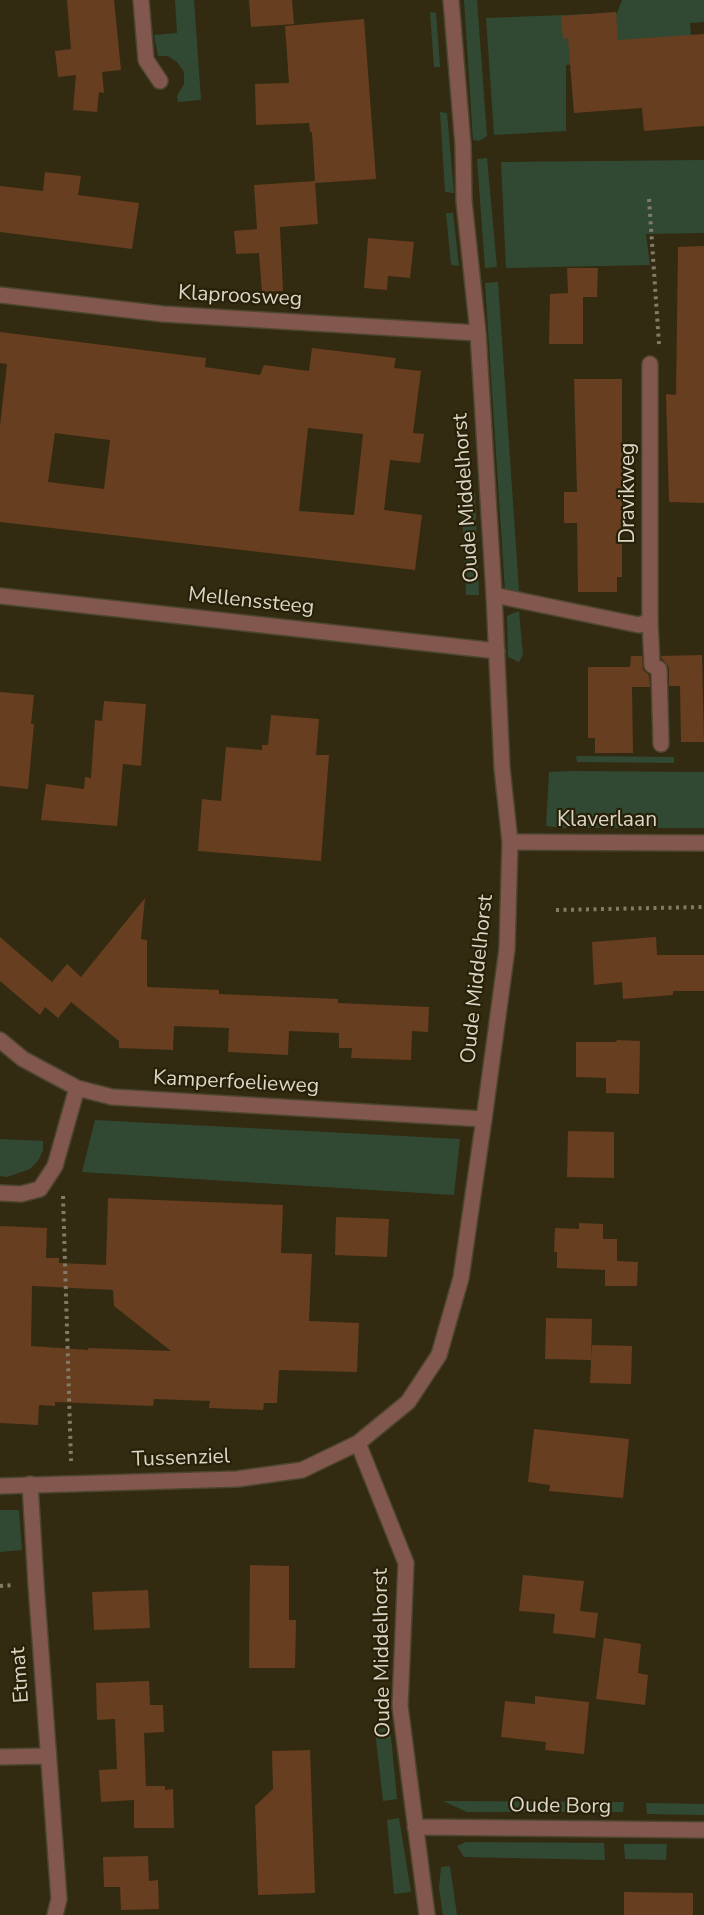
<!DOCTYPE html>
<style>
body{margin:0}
canvas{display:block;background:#322a11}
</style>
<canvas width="704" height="1915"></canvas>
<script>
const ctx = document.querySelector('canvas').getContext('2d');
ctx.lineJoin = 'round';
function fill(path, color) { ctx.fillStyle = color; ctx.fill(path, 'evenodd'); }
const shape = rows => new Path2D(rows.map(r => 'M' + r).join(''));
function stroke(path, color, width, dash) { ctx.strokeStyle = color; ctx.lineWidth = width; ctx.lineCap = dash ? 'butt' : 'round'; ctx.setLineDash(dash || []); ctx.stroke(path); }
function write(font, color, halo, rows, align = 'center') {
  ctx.font = font + ' "Nunito Sans",sans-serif'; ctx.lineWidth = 4.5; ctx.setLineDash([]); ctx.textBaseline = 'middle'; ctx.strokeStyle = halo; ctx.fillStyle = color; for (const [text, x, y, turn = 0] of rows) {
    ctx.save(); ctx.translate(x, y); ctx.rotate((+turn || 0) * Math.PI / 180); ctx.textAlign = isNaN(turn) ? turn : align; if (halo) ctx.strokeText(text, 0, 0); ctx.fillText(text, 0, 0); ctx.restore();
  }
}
const green = shape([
 [175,0,194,0,201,100,178,102,177,96,184,84,184,72,177,62,168,56,158,56,154,35,177,33],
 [464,0,477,0,487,136,479,141,473,140],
 [622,0,704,0,704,22,690,23,692,47,614,60,566,65,566,131,494,135,486,18,617,13],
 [430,12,436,13,440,67,434,67],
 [440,112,447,113,454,193,445,192],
 [487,158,497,267,485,268,477,159],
 [704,160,704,233,646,234,650,265,506,268,501,162],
 [446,213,453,213,459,266,451,265],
 [498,282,519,591,505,591,485,283],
 [461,492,475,493,479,595,466,595],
 [519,611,523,655,519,662,508,657,507,616],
 [576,756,674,757,674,763,577,762],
 [570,771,704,772,704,828,563,828,546,826,549,772],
 [95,1120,460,1139,454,1195,82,1172],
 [0,1139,43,1141,43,1150,38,1161,30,1169,7,1177,0,1176],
 [0,1510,19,1510,22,1550,0,1552],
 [390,1727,397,1799,383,1801,375,1730],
 [443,1801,624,1802,623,1812,467,1812],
 [646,1803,704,1804,704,1815,647,1814],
 [399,1818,411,1892,394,1894,387,1820],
 [466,1842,604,1843,605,1860,464,1857,457,1846],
 [624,1844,667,1844,666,1860,625,1859],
 [450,1866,457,1915,443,1915,439,1888,441,1867]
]);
const building = shape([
 [67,0,114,0,121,70,102,72,104,93,99,92,97,112,73,110,76,75,58,77,55,51,71,49],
 [249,0,292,0,294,24,251,27],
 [616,12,618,40,704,34,704,126,644,131,642,108,574,113,568,38,563,39,561,16],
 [364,19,376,179,315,183,318,224,280,227,283,291,262,292,259,253,236,254,234,231,257,229,254,185,315,181,312,132,310,132,309,123,256,125,255,84,289,83,285,26],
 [45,172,81,176,78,195,139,203,132,249,0,232,0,186,43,191],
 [368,238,414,242,410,278,388,276,387,290,364,288],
 [704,246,704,503,669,502,666,394,676,395,678,247],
 [567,268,598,268,597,297,583,297,583,344,549,344,550,294,568,293],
 [0,332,206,358,205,367,260,375,264,365,309,371,312,348,396,358,394,368,421,371,413,433,424,434,420,463,390,460,384,510,422,515,415,570,0,522,0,426,7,364,0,363],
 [308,428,363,434,354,515,299,511],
 [55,433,110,440,104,489,48,482],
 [574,379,622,379,622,577,617,577,617,592,578,592,577,523,564,523,564,492,577,492],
 [702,655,704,742,681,742,680,686,669,686,669,668,667,664,662,659,661,656],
 [631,656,642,656,643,670,649,675,650,687,632,687,633,753,595,753,595,738,588,738,588,667,630,667],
 [0,692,34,695,31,724,34,724,28,789,0,786],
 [104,701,146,704,141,766,123,764,117,826,41,820,46,784,84,789,85,777,91,778,95,720,102,721],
 [271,715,319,719,316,755,329,755,321,861,198,851,202,799,221,801,226,747,262,750,262,745,268,745],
 [145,898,141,939,147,940,147,987,219,990,219,994,338,999,338,1003,429,1007,428,1032,412,1031,411,1060,351,1058,352,1048,339,1048,339,1033,289,1031,288,1055,228,1052,229,1028,174,1026,173,1050,119,1048,119,1041,71,1002,58,1018,45,1007,40,1015,0,981,0,937,52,982,67,964,81,977],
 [656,937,657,955,704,955,704,991,673,991,673,995,623,999,622,982,594,985,592,942],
 [617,1040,640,1041,639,1094,606,1093,606,1078,576,1077,576,1042,616,1042],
 [568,1131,614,1132,614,1178,567,1177],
 [108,1198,283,1205,281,1253,312,1254,309,1321,359,1323,357,1372,279,1370,277,1403,264,1403,263,1410,209,1408,210,1401,154,1399,153,1406,55,1402,55,1406,39,1405,38,1425,0,1423,0,1226,47,1228,46,1258,59,1258,59,1263,106,1265],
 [32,1286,113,1290,114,1306,171,1351,88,1348,88,1350,31,1346],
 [336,1217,389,1219,387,1257,335,1255],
 [579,1223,603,1224,603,1239,617,1239,617,1261,638,1262,637,1286,605,1286,605,1270,557,1268,557,1252,554,1252,555,1228,579,1229],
 [546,1318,592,1319,591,1360,592,1345,632,1346,631,1384,590,1383,591,1360,545,1359],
 [534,1429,629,1439,623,1498,549,1491,550,1485,528,1482],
 [250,1565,289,1566,289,1620,296,1620,295,1668,249,1668],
 [523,1575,584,1581,580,1611,598,1613,595,1638,553,1633,555,1614,519,1611],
 [148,1590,150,1628,94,1630,92,1592],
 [604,1638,641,1644,638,1673,648,1675,645,1705,596,1699],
 [149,1681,150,1705,163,1705,164,1732,144,1733,146,1786,165,1786,165,1790,173,1789,174,1828,134,1828,134,1800,101,1802,99,1770,117,1769,115,1719,97,1720,96,1683],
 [535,1696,589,1702,584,1754,545,1750,546,1742,501,1737,505,1701,535,1704],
 [310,1750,315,1893,258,1895,255,1806,273,1789,272,1751],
 [148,1856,149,1881,158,1880,159,1909,121,1910,120,1887,104,1887,103,1857],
 [624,1892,693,1893,693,1915,624,1915]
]);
const path = shape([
 [649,199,659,344],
 [556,910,704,907],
 [63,1196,71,1461],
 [0,1586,14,1585]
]);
const minor = shape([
 [141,0,146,60,160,81],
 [0,295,163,314,478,333],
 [494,595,639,625,650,621,650,364],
 [0,596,497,651],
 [650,621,652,665,659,669,661,744],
 [510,842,704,843],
 [0,1040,23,1059,77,1088,112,1097,484,1119],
 [0,1193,21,1194,40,1189,55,1166,77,1088],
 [358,1443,406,1563,400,1706,427,1915],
 [30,1484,36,1584,59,1899,55,1915],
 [0,1757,48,1756],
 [415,1827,704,1830]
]);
const tertiary = shape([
 [0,1486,237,1479,302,1470,358,1443,408,1402,439,1355,461,1278,484,1119,507,949,510,842,502,768,494,595,478,333,464,201,463,145,451,0]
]);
const streetNames = [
 ["Klaproosweg",240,297,3],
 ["Dravikweg",629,493,-90],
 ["Oude Middelhorst",467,498,-94],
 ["Mellenssteeg",251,602,6],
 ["Klaverlaan",607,821],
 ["Oude Middelhorst",478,979,-84],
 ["Kamperfoelieweg",236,1083,3],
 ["Tussenziel",181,1459,-2],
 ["Oude Middelhorst",383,1653,-91],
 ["Etmat",21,1675,-94],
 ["Oude Borg",560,1807,1]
];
fill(green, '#314933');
fill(building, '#673e1f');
stroke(minor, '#4d462e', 18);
stroke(tertiary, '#4d462e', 18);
stroke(path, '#817b67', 4, [3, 4.5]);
stroke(minor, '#82574e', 15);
stroke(tertiary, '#82574e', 15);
write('21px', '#dbd6c8', '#282007', streetNames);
</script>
